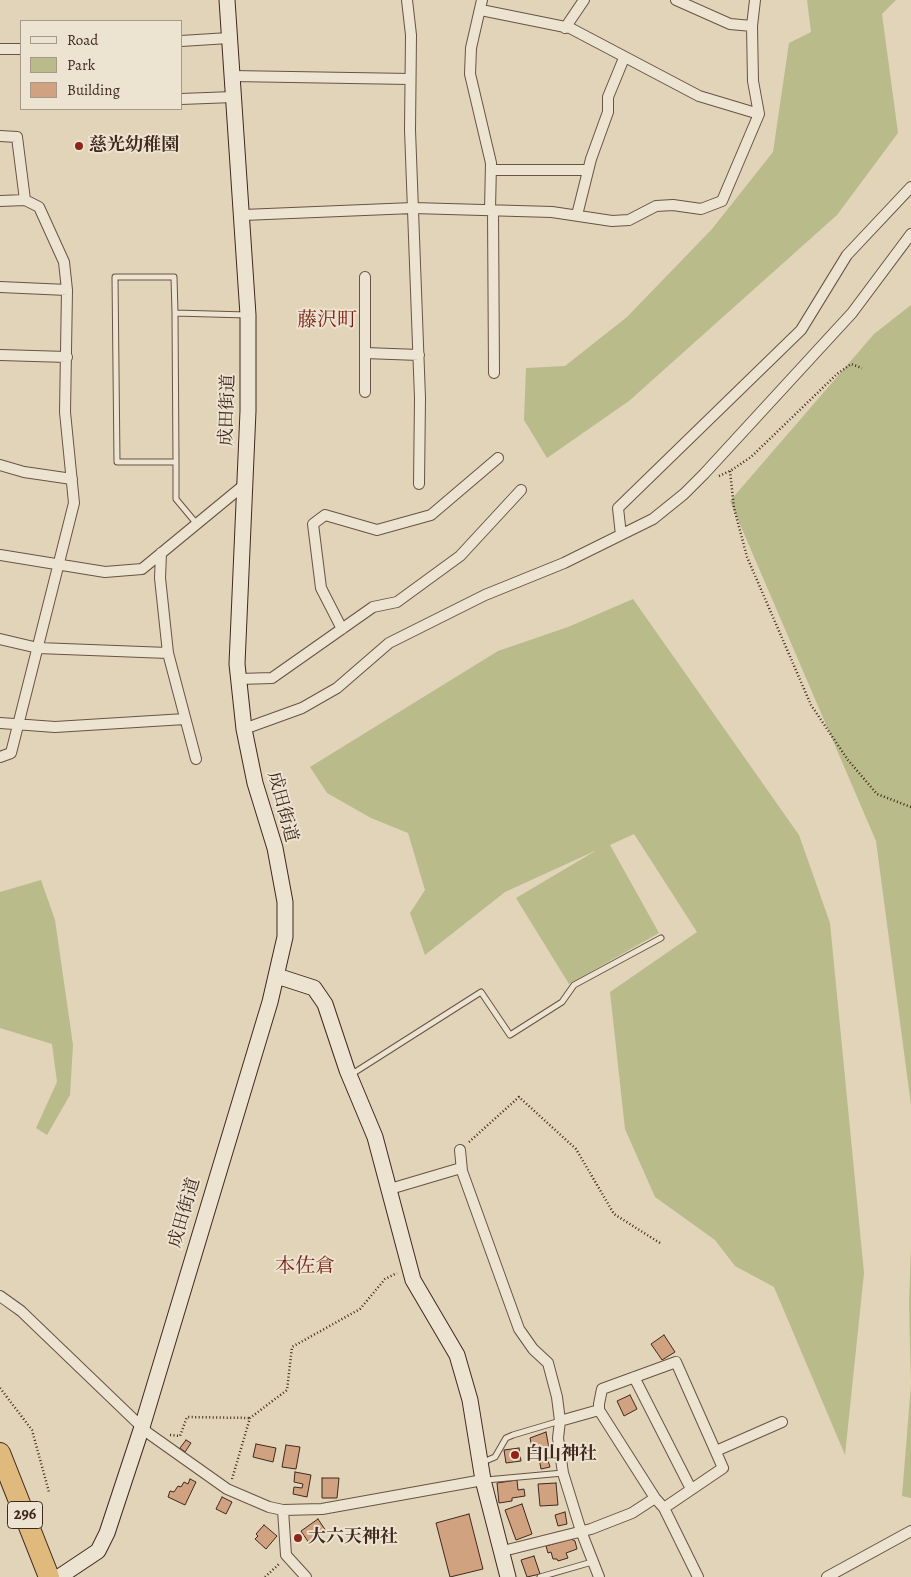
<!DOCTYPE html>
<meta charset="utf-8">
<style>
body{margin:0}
#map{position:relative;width:911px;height:1577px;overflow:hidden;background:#e1d4b8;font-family:Alegreya,serif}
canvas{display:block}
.legend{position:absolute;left:20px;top:20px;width:162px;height:90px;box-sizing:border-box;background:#ece3d1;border:1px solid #a8988a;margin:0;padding:6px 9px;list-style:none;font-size:15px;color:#41281f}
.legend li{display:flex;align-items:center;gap:10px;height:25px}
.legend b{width:25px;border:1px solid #a8988a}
</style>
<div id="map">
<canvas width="911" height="1577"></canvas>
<ul class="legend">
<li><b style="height:6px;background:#ece3d1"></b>Road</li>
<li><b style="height:14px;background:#b9bb8a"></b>Park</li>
<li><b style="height:14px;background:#d0a27f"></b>Building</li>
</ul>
</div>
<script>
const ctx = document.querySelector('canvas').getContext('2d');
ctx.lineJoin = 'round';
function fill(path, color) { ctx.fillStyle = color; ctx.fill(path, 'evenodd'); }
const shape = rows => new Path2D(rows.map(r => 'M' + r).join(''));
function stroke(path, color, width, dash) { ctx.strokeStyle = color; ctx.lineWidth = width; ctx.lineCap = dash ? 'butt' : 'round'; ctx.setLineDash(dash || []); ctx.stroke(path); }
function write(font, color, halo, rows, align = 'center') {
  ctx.font = font + ' Alegreya,"Noto Serif JP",serif'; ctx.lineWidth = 4; ctx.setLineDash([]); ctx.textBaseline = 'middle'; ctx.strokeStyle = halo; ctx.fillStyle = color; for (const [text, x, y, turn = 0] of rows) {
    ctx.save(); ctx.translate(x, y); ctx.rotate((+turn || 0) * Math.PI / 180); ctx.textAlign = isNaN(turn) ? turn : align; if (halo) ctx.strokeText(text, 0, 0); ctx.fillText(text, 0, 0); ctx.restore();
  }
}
const green = shape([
 [807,0,896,0,882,14,898,133,837,215,629,401,547,458,524,420,526,368,565,366,627,317,712,229,773,152,789,43,811,32],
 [911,305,911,1105,876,841,730,501,874,334],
 [633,599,799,835,830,923,864,1273,845,1455,774,1287,735,1266,715,1240,655,1197,625,1129,610,992,697,932,634,834,610,845,659,933,569,984,516,898,597,850,505,892,425,955,410,913,425,890,408,833,371,818,327,793,310,767,498,651,568,627],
 [41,880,55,920,73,1045,70,1095,47,1135,36,1128,57,1082,52,1044,0,1028,0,892],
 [911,1247,911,1498,902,1496,911,1384,909,1304]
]);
const building = shape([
 [664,1335,675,1352,662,1360,651,1344,664,1335],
 [630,1395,637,1409,624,1416,617,1401,630,1395],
 [546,1432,549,1448,533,1451,530,1438,546,1432],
 [186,1440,191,1443,185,1452,180,1448,186,1440],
 [256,1444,276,1448,273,1462,253,1457,256,1444],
 [286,1445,300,1447,296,1469,282,1467,286,1445],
 [519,1448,521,1461,506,1463,504,1450,519,1448],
 [547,1457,550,1467,541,1469,539,1458,547,1457],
 [295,1472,311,1475,307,1497,293,1494,294,1487,302,1488,303,1484,294,1482,295,1472],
 [322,1478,339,1478,337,1498,322,1498,322,1478],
 [190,1479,196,1482,185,1505,168,1497,170,1491,174,1492,178,1486,181,1487,184,1482,188,1484,190,1479],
 [517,1480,518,1490,524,1489,525,1496,512,1498,512,1501,499,1503,497,1483,517,1480],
 [556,1483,558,1505,540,1506,538,1484,556,1483],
 [222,1497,232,1502,226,1514,216,1509,222,1497],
 [522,1504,532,1534,516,1540,505,1510,522,1504],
 [565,1512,567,1524,558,1526,555,1515,565,1512],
 [469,1514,483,1569,450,1577,436,1523,469,1514],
 [318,1519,326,1531,309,1543,301,1531,318,1519],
 [264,1525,277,1536,266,1549,255,1539,258,1536,256,1534,264,1525],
 [571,1539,575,1541,577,1549,566,1553,568,1558,558,1561,557,1559,553,1559,551,1552,548,1553,546,1546,571,1539],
 [534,1556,540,1574,527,1577,521,1560,534,1556]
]);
const path = shape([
 [730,471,734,508,747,557,811,705,848,760,877,794,911,807],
 [719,476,730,471,751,457,837,374,851,364,862,368],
 [469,1142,519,1097,576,1149,614,1214,660,1243],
 [0,1388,32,1430,49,1492],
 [170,1435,180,1436,187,1417,250,1418],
 [232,1479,250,1418,287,1390,292,1347,360,1309,385,1279,397,1273],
 [265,1577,279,1564]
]);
const lane = shape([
 [175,313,247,315],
 [176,462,117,462,115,277,174,277,175,313,176,462,176,499,196,523],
 [352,1074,481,992,510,1035,562,1002,574,985,661,938],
 [483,1462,495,1457,506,1438,513,1435,560,1421],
 [486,1480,563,1473],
 [540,1577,592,1562]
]);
const street = shape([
 [407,0,411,35,410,130,420,398,419,484],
 [482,0,471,48,470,74,491,163,490,210],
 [676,0,730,24,752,26],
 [481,10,570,28,699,96,759,114],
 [565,28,584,0],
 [181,41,229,38],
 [0,49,21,49],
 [232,76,410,79],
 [181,99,233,97],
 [0,136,17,137,25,200,0,201],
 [491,170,588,170],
 [493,210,494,373],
 [243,215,413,208,552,212,612,221,629,220,656,206,673,205,701,209,722,201,759,114,753,81,752,26,755,0],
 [577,215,591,159,608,112,608,97,624,58],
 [365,277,365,392],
 [0,287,67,290],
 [365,353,419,355],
 [0,355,67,357],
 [0,465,24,472,72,479],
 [621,535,618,508,801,330,847,255,911,187],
 [161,553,160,578,168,653,196,759],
 [0,555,105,572,142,569,244,485],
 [342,629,321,588,313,524,325,515,377,530,431,515,498,458],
 [0,639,38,648,168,653],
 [239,679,272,678,373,607,397,602,460,556,521,490],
 [0,723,55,727,185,719],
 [244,729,302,708,337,688,389,643,485,595,564,563,653,519,684,494,704,474,852,313,911,234],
 [0,757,11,753,74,503,65,412,67,290,64,262,39,207,25,200],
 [460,1150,462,1171,519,1329,533,1349,548,1363,557,1397,560,1421,558,1438,563,1473,581,1531,599,1577],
 [390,1189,461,1168],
 [0,1296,21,1311,148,1433,227,1489,269,1507,283,1510,322,1509,483,1480],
 [634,1377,691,1489],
 [560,1421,599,1410],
 [716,1451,782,1422],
 [664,1508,723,1468,676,1362,602,1389,599,1404,599,1410,655,1498,664,1508,698,1577],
 [283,1510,286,1555,306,1577],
 [503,1551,591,1529,632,1513,655,1498],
 [827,1577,911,1531]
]);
const secondary = shape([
 [277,976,314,988,325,1004,347,1070,375,1137,413,1280,457,1355,470,1400,483,1480,508,1577],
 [59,1577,98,1551,107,1533,142,1427,270,1002,285,937,285,902,275,848,255,783,244,729,237,664,248,411,248,315,227,0]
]);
const highway = shape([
 [0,1453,49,1577]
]);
const markers = [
 [79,146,5,"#8f2418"],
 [515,1455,5,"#8f2418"],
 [298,1538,5,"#8f2418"]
];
const shields = [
 [25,1515,35]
];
const shieldNames = [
 ["296",25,1515]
];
const poiNames = [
 ["慈光幼稚園",89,146],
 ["白山神社",525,1455],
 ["大六天神社",308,1538]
];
const streetNames = [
 ["成田街道",228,410,-88],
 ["成田街道",282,807,75],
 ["成田街道",185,1213,-74]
];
const quarterNames = [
 ["藤沢町",327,321],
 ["本佐倉",305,1267]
];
fill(green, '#b9bb8a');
fill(building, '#d0a27f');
stroke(building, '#41281f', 1);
stroke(lane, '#695345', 7);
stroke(street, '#695345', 12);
stroke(secondary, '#41281f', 17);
stroke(highway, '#41281f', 22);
stroke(path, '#41281f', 2.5, [1, 2.5]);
stroke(lane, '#ece3d1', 5);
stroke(street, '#ece3d1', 10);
stroke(secondary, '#ece3d1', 15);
stroke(highway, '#e0ba7c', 20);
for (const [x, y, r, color] of markers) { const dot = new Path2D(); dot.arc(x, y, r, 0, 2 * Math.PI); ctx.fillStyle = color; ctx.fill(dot); stroke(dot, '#ece3d1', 2); }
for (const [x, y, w] of shields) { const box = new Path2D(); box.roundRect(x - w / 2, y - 13.5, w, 27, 4); ctx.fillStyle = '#ece3d1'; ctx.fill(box); stroke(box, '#41281f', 1); }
write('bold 16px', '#41281f', null, shieldNames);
write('bold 18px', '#41281f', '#ece3d1', poiNames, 'left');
write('18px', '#41281f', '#ece3d1', streetNames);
write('20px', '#7a1f14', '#ece3d1', quarterNames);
</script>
